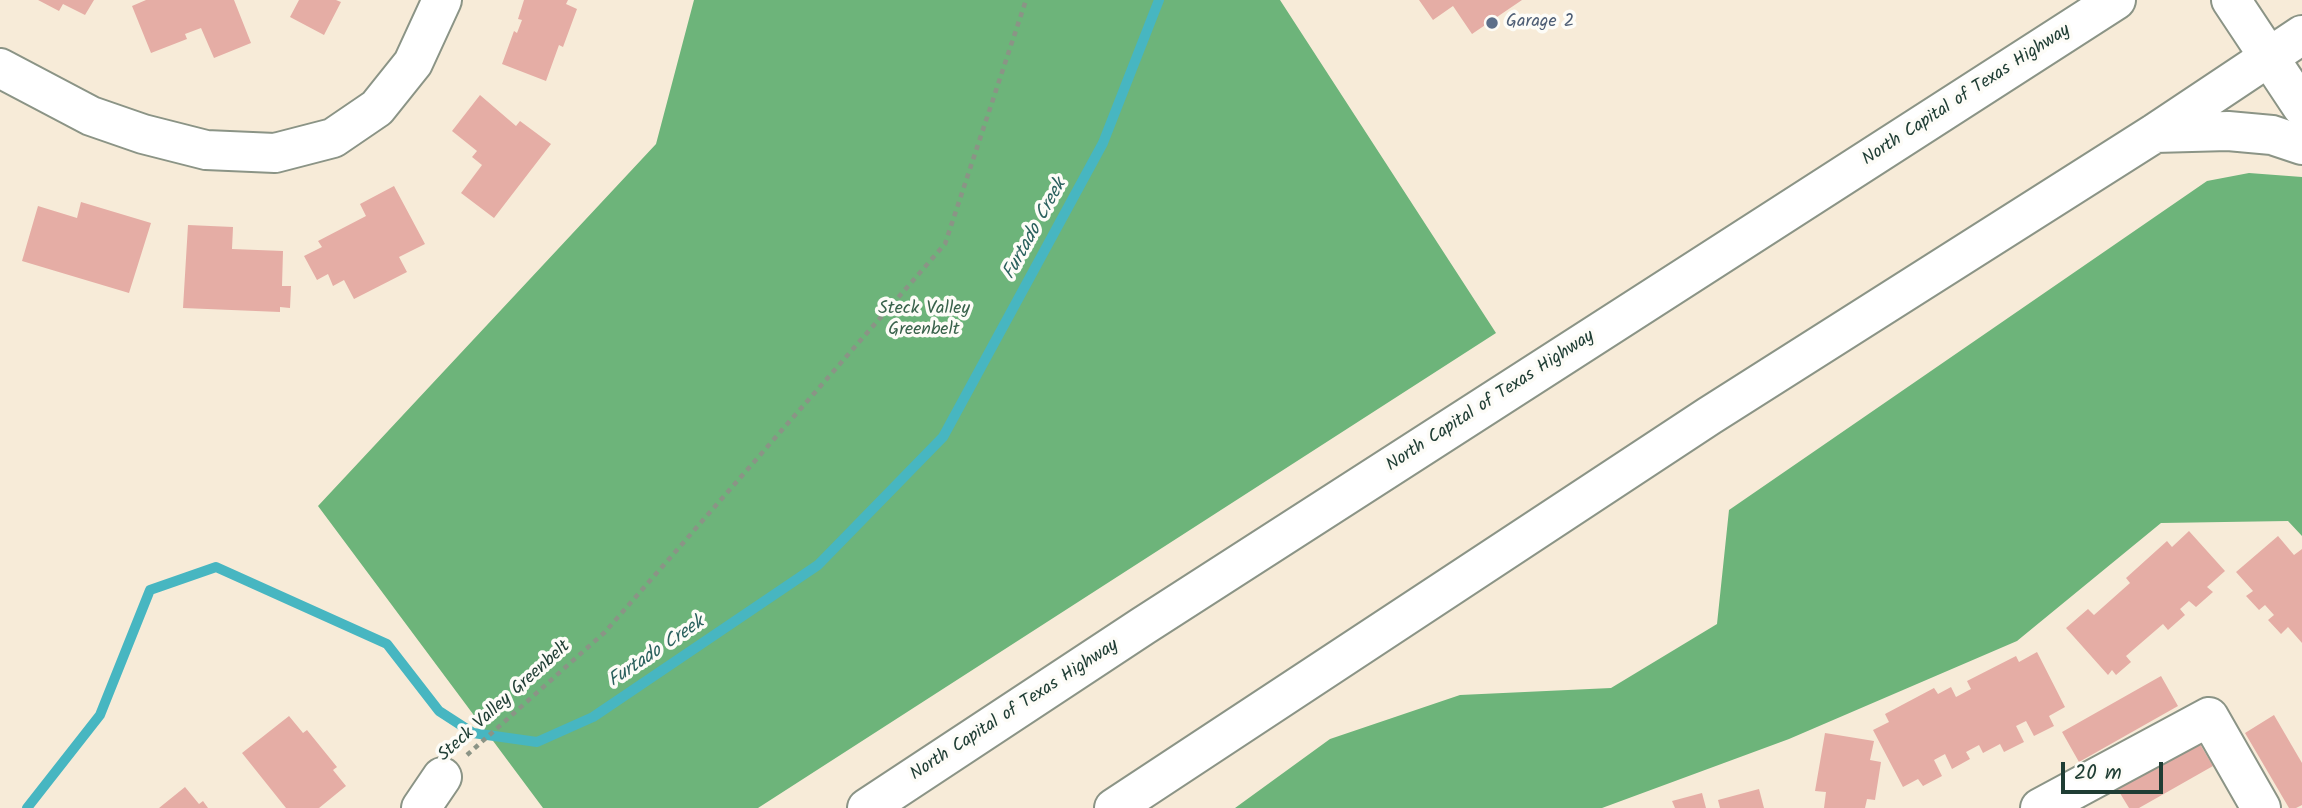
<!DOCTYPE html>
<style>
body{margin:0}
#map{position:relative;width:2302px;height:808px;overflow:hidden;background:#f7ebd8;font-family:Kalam,sans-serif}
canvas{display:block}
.scale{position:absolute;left:2061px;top:762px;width:102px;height:32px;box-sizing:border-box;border:4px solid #1f3d34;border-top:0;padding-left:9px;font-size:21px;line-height:24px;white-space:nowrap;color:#1f3d34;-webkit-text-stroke:5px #fdfcf7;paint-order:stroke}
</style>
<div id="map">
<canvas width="2302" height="808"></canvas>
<div class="scale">20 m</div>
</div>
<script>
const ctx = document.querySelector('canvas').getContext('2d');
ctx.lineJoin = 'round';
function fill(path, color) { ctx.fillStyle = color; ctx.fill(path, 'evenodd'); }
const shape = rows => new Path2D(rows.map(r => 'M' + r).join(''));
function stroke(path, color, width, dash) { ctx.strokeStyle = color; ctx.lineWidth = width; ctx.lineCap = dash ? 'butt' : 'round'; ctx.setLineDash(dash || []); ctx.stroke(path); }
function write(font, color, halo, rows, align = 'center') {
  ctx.font = font + ' Kalam,sans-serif'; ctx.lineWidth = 7; ctx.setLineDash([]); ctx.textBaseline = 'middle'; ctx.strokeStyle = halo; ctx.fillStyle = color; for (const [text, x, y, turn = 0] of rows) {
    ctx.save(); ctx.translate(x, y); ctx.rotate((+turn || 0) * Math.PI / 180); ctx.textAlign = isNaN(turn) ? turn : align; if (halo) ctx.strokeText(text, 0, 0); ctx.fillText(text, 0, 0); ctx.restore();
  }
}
const forest = shape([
 [694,0,1280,0,1496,333,758,808,543,808,318,506,656,144],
 [2249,173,2302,177,2302,536,2288,521,2161,523,2017,641,1789,739,1602,808,1235,808,1330,739,1460,695,1611,688,1717,624,1729,510,2207,181]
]);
const stream = shape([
 [27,808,100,715,150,590,216,567,387,644,439,711,473,733,537,742,593,717,818,565,943,437,1103,143,1159,0]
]);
const building = shape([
 [38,0,94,0,85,15,63,4,59,11],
 [146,0,234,0,251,43,214,58,201,28,185,34,187,39,151,53,132,6],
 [299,0,336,0,341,2,324,35,290,17],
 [524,0,568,0,566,4,577,9,563,47,559,45,546,81,502,64,514,31,517,33,522,20,518,19],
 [1419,0,1522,0,1472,34,1453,6,1433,20],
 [480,95,516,126,520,121,551,144,494,218,461,193,482,165,472,157,477,151,452,131],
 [394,186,425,244,399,257,407,272,354,299,344,280,333,286,328,274,317,280,304,256,322,247,318,241,366,216,360,204],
 [81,202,151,223,129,293,22,261,38,206,77,218],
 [188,225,233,227,232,249,283,251,282,286,291,286,290,308,280,307,280,312,183,308],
 [2189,531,2225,571,2207,587,2213,592,2196,607,2189,601,2180,609,2185,615,2168,630,2163,624,2126,656,2131,662,2116,675,2112,670,2108,675,2066,628,2088,609,2094,615,2130,583,2126,578,2167,541,2172,547],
 [2278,536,2294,555,2302,549,2302,643,2288,627,2281,634,2268,620,2274,615,2265,605,2259,610,2246,596,2253,591,2236,572],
 [2037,652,2065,707,2049,716,2054,726,2034,736,2026,721,2016,726,2024,742,2004,752,2000,744,1983,753,1979,745,1966,752,1970,759,1952,769,1945,754,1934,760,1942,776,1923,786,1918,779,1903,787,1873,730,1889,722,1885,714,1934,688,1938,694,1951,687,1956,697,1971,689,1967,681,2016,656,2019,662],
 [2161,676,2178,706,2079,762,2062,732],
 [2274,715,2302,763,2302,805,2296,808,2289,808,2245,733],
 [289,716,303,733,307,730,337,767,333,770,346,786,319,808,286,808,242,753],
 [1825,733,1874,741,1870,760,1881,762,1875,800,1867,799,1865,808,1824,808,1826,792,1815,791],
 [2197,739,2213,766,2139,808,2129,808,2115,785],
 [185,787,199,804,203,801,208,808,159,808],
 [1759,789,1764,808,1720,808,1718,800],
 [1702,793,1706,808,1675,808,1672,801]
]);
const path = shape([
 [467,755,605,632,945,244,1026,0]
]);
const minor = shape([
 [2231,0,2302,107],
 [0,68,91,116,143,134,206,150,275,153,333,138,377,108,413,63,442,0],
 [421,808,442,777],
 [2040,808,2209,717,2261,808]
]);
const highway = shape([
 [2155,133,2228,131,2272,135,2302,145],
 [867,808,1143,626,2116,0],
 [1114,808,1709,416,2155,133,2302,35]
]);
const markers = [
 [1492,23,7,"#5c6f8a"]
];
const serviceNames = [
 ["Garage 2",1506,23]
];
const streetNames = [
 ["North Capital of Texas Highway",1967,96,-33],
 ["North Capital of Texas Highway",1491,402,-33],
 ["Steck Valley Greenbelt",505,702,-42],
 ["North Capital of Texas Highway",1015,711,-33]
];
const parkNames = [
 ["Steck Valley",924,310],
 ["Greenbelt",924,331]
];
const waterNames = [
 ["Furtado Creek",1036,230,-61],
 ["Furtado Creek",657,653,-34]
];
fill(forest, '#6db47a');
stroke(stream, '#47b6c1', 10);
fill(building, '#e5ada5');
stroke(minor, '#8b9486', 42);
stroke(highway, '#8b9486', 42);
stroke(path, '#8b9486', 4.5, [5, 5]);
stroke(minor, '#fff', 38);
stroke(highway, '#fff', 38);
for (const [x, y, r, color] of markers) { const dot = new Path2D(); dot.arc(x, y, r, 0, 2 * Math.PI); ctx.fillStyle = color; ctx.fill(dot); stroke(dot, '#fdfcf7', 2.5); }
write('18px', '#4e5e75', '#fdfcf7', serviceNames, 'left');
write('18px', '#1f3d34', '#fdfcf7', streetNames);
write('18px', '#39624b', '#fdfcf7', parkNames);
write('italic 19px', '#2b615e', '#fdfcf7', waterNames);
</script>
